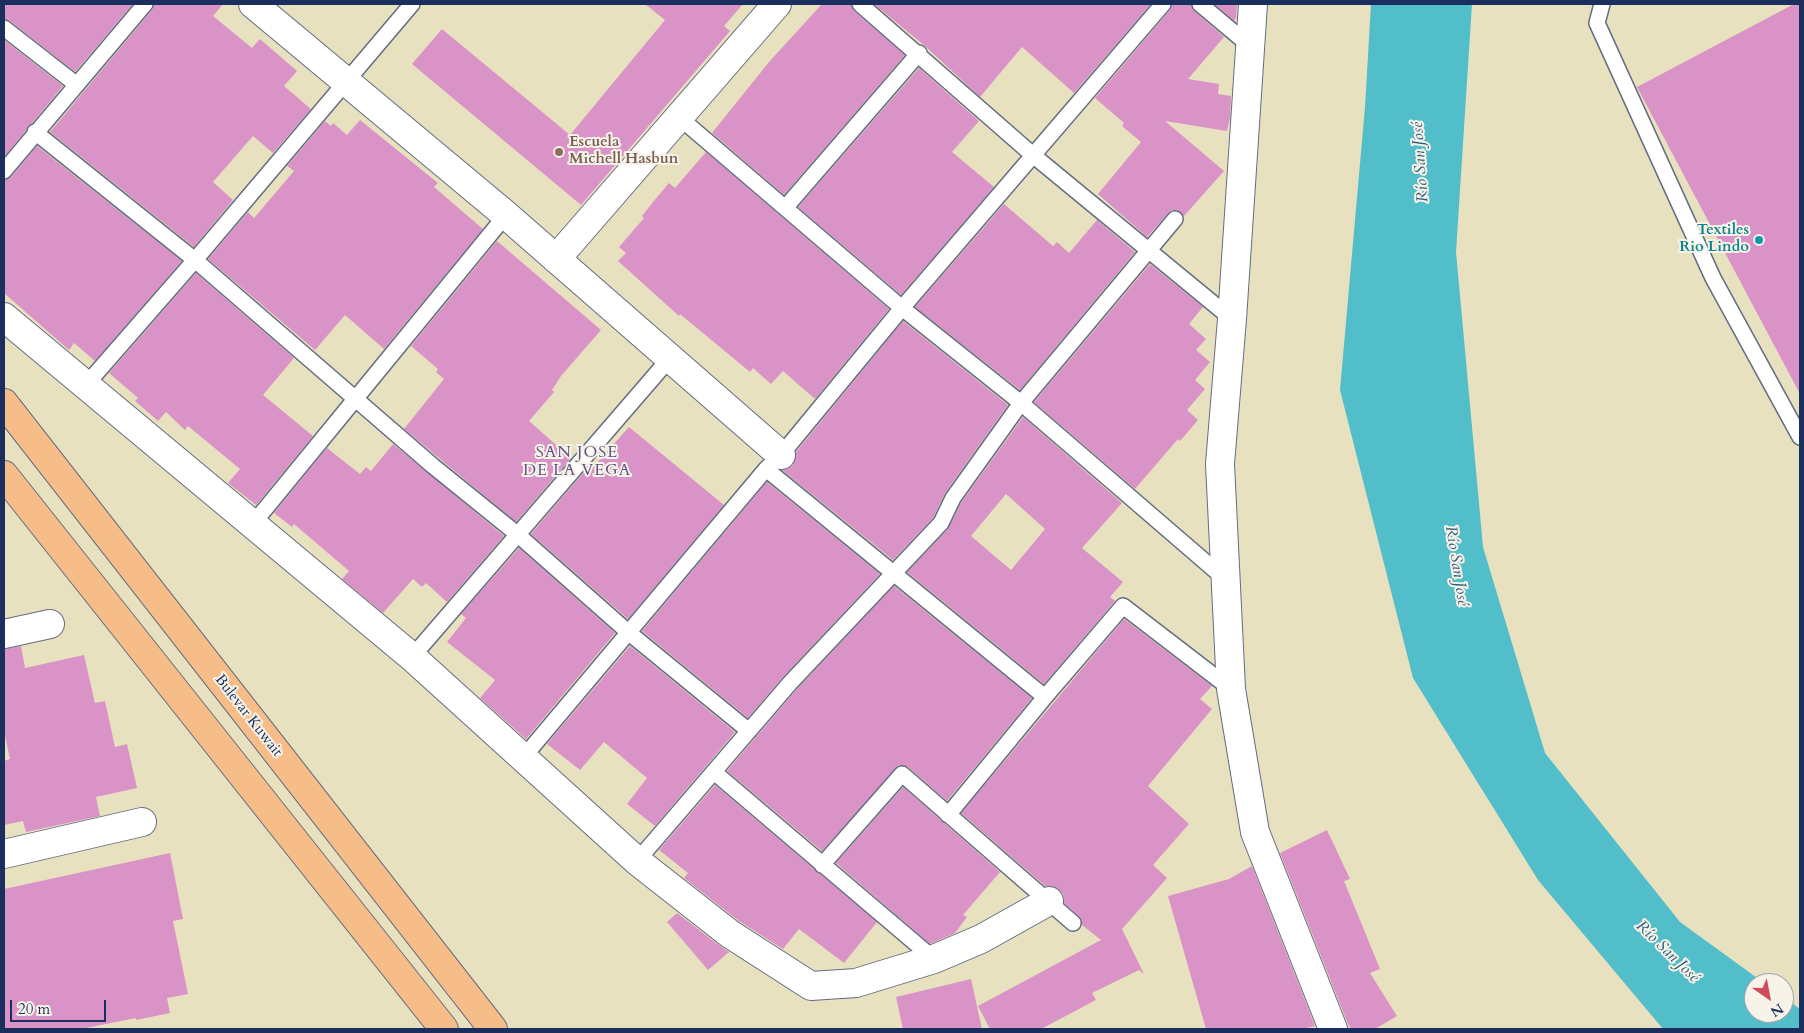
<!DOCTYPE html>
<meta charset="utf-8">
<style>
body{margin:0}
#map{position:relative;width:1804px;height:1033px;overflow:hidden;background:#e8e1bf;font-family:Cardo,serif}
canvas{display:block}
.frame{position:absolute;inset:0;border:5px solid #1b2f5e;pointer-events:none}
.north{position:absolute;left:1744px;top:973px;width:50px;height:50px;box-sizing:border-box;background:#f7f3e8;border:1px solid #9fa5b1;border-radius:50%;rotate:147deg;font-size:14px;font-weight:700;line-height:20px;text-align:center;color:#1b2f5e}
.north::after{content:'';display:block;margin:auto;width:18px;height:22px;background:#d1495b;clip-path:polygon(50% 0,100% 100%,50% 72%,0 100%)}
.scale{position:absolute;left:10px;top:1000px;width:96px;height:22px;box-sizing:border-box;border:2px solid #1b2f5e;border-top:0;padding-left:6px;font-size:15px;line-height:18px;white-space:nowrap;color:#1b2f5e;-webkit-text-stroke:4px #f7f3e8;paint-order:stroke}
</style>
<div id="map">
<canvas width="1804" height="1033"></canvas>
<div class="frame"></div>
<div class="north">N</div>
<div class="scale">20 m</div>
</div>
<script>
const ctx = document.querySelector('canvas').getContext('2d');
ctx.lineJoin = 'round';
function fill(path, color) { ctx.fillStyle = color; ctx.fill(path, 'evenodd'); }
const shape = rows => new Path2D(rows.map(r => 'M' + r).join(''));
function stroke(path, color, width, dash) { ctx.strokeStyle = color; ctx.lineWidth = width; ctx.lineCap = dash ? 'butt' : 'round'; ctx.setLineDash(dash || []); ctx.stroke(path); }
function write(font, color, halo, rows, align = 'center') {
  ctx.font = font + ' Cardo,serif'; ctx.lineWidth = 4; ctx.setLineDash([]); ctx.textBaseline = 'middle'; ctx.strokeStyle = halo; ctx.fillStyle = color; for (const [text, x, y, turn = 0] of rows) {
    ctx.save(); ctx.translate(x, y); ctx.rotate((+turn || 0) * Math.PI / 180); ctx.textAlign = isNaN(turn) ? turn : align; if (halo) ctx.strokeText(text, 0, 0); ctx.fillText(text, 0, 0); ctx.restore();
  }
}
const water = shape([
 [1371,4,1472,4,1456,252,1483,547,1545,753,1680,922,1764,983,1754,983,1754,1013,1784,1013,1784,997,1800,1009,1800,1029,1663,1029,1538,880,1413,678,1340,390,1365,107]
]);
const building = shape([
 [4,4,133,4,75,72,10,21,4,19],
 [154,4,223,4,213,16,252,48,260,39,297,71,284,86,311,109,273,153,253,136,213,182,233,200,194,247,50,132,152,10],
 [645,4,743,4,724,26,730,31,581,205,412,64,442,29,570,135,665,20],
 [822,4,851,4,854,11,905,55,784,195,712,133,769,62],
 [874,4,1151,4,1074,93,1022,47,980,97,925,46],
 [1172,4,1191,4,1194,11,1224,37,1188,79,1219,84,1218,94,1231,96,1230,118,1227,131,1165,121,1224,171,1184,216,1177,210,1171,210,1147,237,1098,194,1141,142,1122,126,1124,123,1095,98,1170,10],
 [1214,4,1237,4,1236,18,1234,21],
 [1794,4,1800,4,1800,394,1637,87],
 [4,40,63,86,4,157],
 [919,68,979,121,952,152,994,187,901,295,798,207],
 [360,120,438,183,434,187,483,229,384,349,345,315,315,350,208,259,248,212,254,218,294,171,287,166,325,121,331,126,333,123,347,135],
 [37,146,182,261,95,361,74,343,69,350,4,293,4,180,11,177],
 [706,152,889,309,815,399,783,371,771,384,753,368,750,372,680,314,679,316,618,261,626,253,619,247,644,218,642,216,653,202,669,183,675,188],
 [1004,204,1053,246,1057,242,1069,253,1097,220,1135,252,1020,390,915,307],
 [497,241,601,330,561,376,552,390,554,392,529,421,571,458,516,522,404,429,444,379,436,372,438,369,411,346],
 [1150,264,1203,307,1189,324,1206,339,1196,350,1210,362,1195,380,1205,389,1187,410,1198,420,1180,441,1178,439,1135,489,1034,402],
 [196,273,294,358,263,395,313,436,256,505,228,483,240,469,188,426,185,430,166,412,158,421,135,401,138,398,109,373],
 [903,321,1008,405,945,493,933,518,893,560,782,470,793,465,796,452],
 [1023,417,1122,503,1082,548,1123,582,1110,597,1115,601,1044,684,907,572,948,529,961,503],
 [1006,494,1045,529,1011,570,971,536],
 [629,427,724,505,628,619,531,534,585,471,588,473,596,464],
 [393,444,504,536,447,602,426,583,422,587,413,579,383,613,342,579,349,571,294,524,292,527,274,513,327,448,360,474,366,467,371,471],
 [767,482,880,574,783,677,748,718,642,631],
 [519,548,615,633,526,739,480,698,495,680,447,642,466,618,461,614],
 [894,586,1032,698,947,801,908,767,899,765,822,851,727,771,797,689],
 [1124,619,1212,686,1200,699,1212,709,1148,786,1189,824,1153,865,1167,878,1122,929,1144,974,1139,970,1092,993,1096,1000,1041,1029,990,1029,978,1006,1101,940,1082,925,1079,916,1064,903,1063,894,1057,888,1045,886,961,813],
 [21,646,25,668,84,655,95,703,105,701,115,747,127,744,137,788,96,797,100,816,26,832,23,821,4,825,4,761,10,759,4,731,4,649],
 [630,646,735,732,655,826,627,804,647,778,604,742,580,770,547,744],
 [715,785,877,922,844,963,799,929,783,949,739,921,684,878,688,873,659,850],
 [903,787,1000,872,963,915,967,917,955,933,930,944,836,863],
 [1327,830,1350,879,1344,881,1380,969,1370,973,1397,1016,1375,1029,1351,1029,1348,1024,1280,853],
 [170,853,183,919,173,921,188,994,167,998,170,1013,136,1020,136,1018,81,1029,4,1029,4,889],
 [1252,866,1315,1026,1302,1029,1206,1029,1168,896,1229,879],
 [677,913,720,946,729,952,708,970,667,922],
 [971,979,982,1029,903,1029,896,997]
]);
const lane = shape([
 [860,4,1034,156,1232,319],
 [1200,4,1250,46],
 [1602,4,1597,23,1713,278,1800,437],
 [4,28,77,85],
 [680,118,902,308,1021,403,1224,578],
 [35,132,195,260,433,466,517,534,628,632,749,731],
 [4,171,145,4],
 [785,208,919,53],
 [85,386,195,260,412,4],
 [766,469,1045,697],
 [252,525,506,215],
 [412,657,670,358],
 [522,759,766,469,781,455,902,308,1163,4],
 [714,772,934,959],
 [948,815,1045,697,1123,606,1231,689],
 [637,861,790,683,941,523,953,498,1021,403,1175,219],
 [822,865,902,774,1073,923]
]);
const street = shape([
 [253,4,506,215,781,455],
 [1253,4,1232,319,1220,464,1231,689,1255,832,1333,1029],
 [556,259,777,4],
 [4,317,412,657,637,861,730,934,811,986,856,983,934,959,981,939,1049,901],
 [4,634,50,624],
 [4,854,142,822]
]);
const primary = shape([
 [4,403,493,1029],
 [4,475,444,1029]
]);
const markers = [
 [559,152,5,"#8d6e63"],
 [1759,240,5,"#0f9aa8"]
];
const educationNames = [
 ["Escuela",569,143],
 ["Michell Hasbun",569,160]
];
const cultureNames = [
 ["Textiles",1749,231],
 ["Rio Lindo",1749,248]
];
const streetNames = [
 ["Bulevar Kuwait",248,716,52]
];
const waterNames = [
 ["Río San José",1421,162,-94],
 ["Río San José",1456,566,81],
 ["Río San José",1667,952,44]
];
const neighbourhoodNames = [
 ["SAN JOSE",577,453],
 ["DE LA VEGA",577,471]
];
fill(water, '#51beca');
fill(building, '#da93c7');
stroke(lane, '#636d80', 18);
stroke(street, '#636d80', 30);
stroke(primary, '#636d80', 30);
stroke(lane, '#fff', 15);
stroke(street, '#fff', 28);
stroke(primary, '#f7bd88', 28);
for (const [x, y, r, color] of markers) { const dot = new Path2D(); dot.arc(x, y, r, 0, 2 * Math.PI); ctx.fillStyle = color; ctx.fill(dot); stroke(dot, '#f7f3e8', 2); }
write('bold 15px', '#785e54', '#f7f3e8', educationNames, 'left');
write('bold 15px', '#0d838f', '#f7f3e8', cultureNames, 'right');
write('15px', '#1b2f5e', '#f7f3e8', streetNames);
write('italic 16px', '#2b5a7e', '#f7f3e8', waterNames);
ctx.letterSpacing = '1px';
write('16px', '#5e5283', '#f7f3e8', neighbourhoodNames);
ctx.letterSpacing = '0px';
</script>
